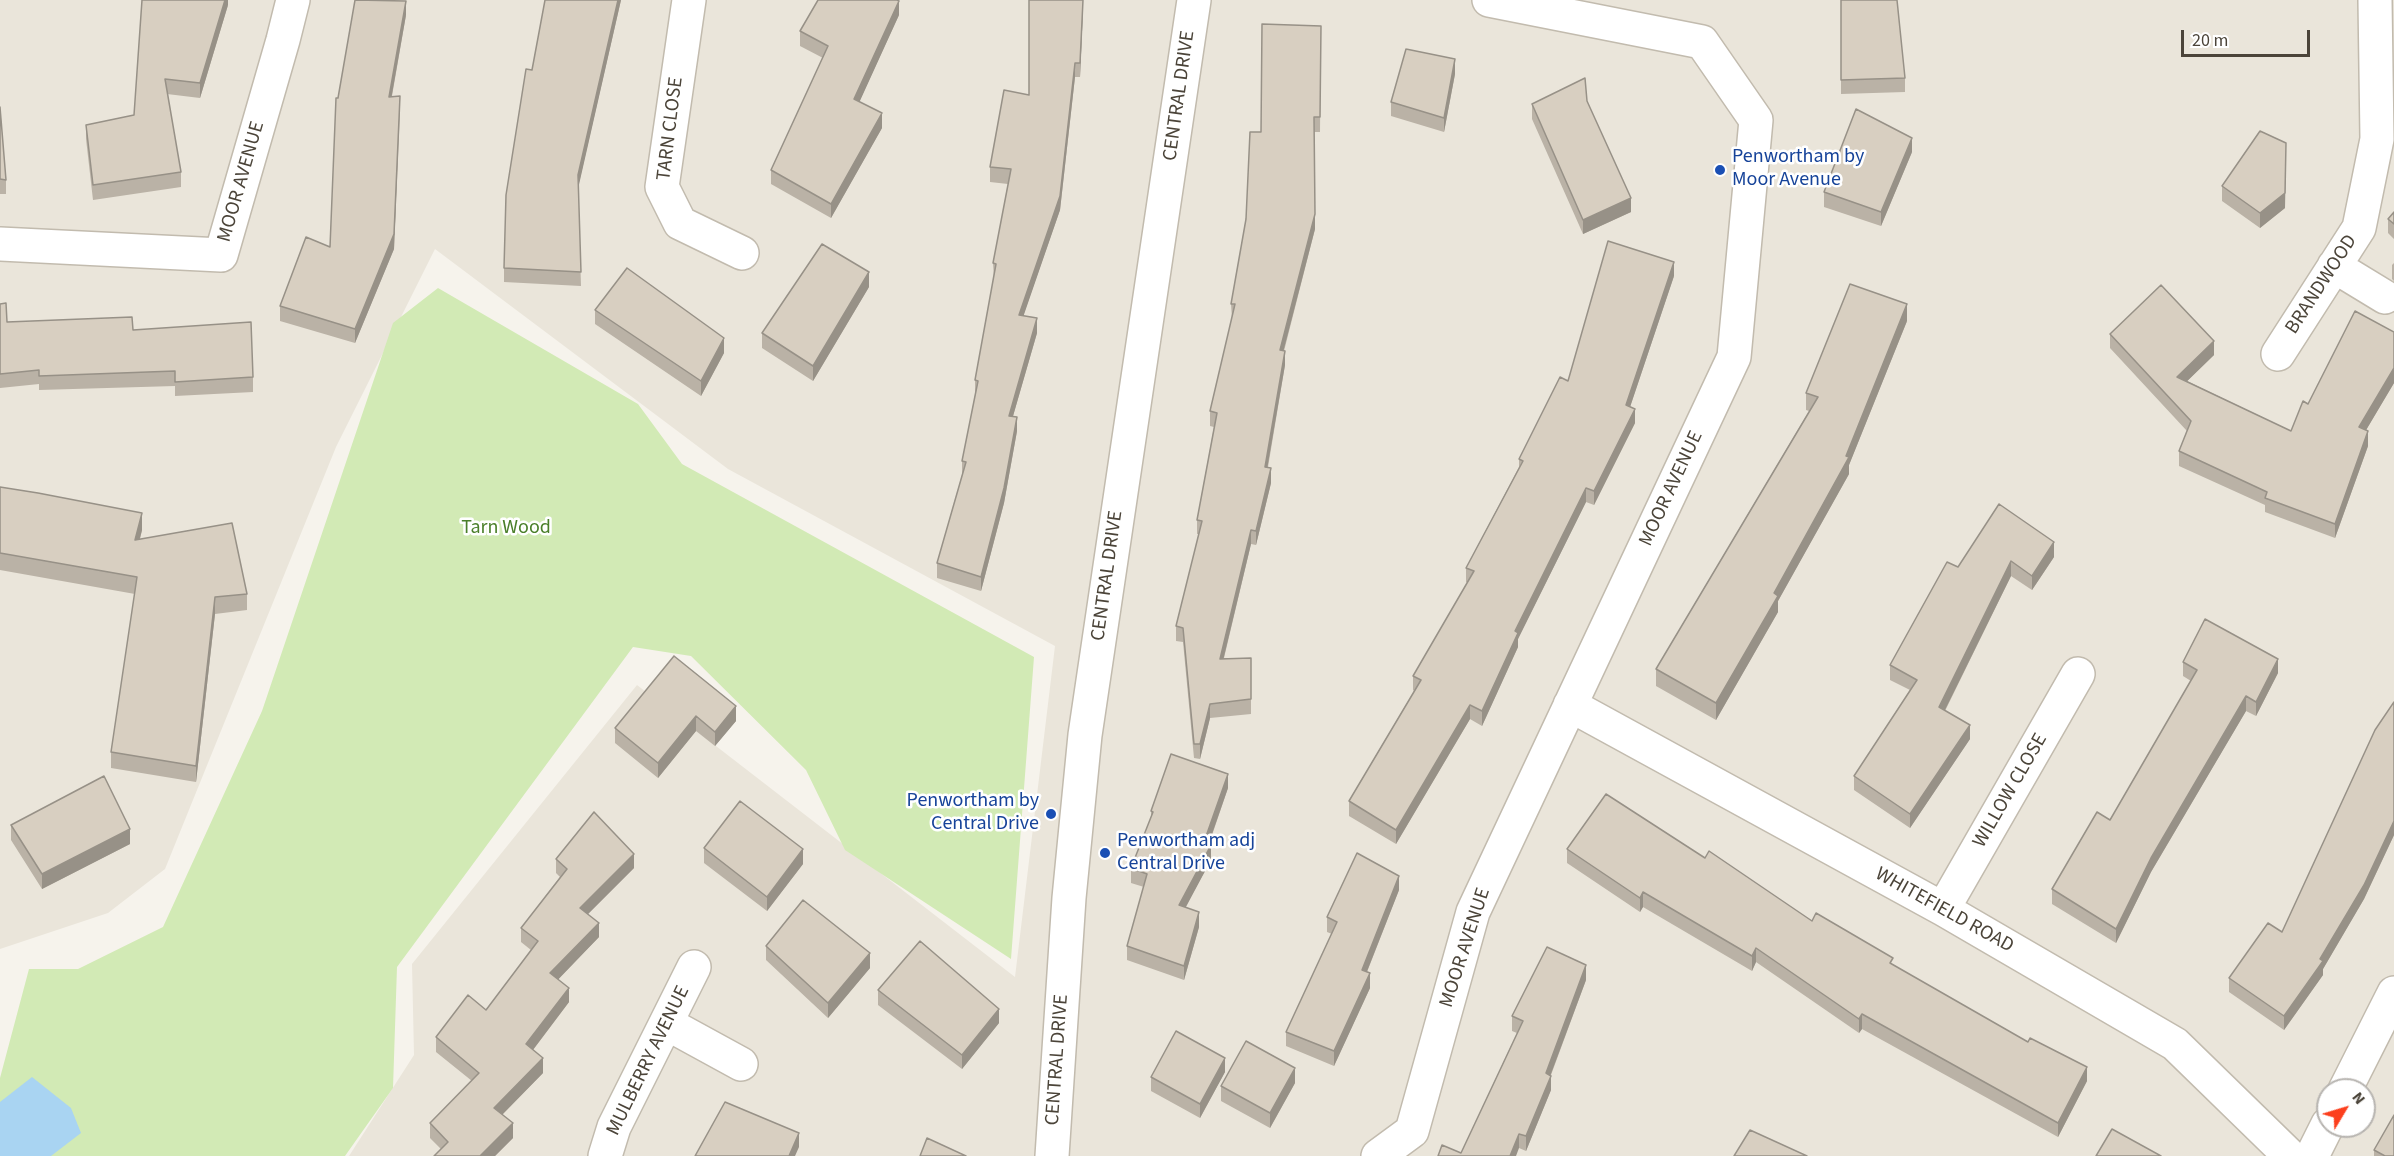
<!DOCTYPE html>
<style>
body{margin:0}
#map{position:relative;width:2394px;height:1156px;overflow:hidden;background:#f6f3ec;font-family:"Source Sans 3",sans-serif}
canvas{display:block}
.north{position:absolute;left:2316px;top:1078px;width:60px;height:60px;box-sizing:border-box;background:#fff;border:2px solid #b7b4b0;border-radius:50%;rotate:52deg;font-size:16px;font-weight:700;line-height:24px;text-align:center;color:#4b4439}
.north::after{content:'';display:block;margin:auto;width:21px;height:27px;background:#fc3f1d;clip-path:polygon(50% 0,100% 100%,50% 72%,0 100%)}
.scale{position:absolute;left:2181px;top:30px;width:129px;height:27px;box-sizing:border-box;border:3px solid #4b4439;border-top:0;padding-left:8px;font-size:18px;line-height:21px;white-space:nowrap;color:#4b4439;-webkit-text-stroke:4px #fff;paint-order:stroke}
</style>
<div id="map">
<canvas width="2394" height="1156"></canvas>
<div class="north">N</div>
<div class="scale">20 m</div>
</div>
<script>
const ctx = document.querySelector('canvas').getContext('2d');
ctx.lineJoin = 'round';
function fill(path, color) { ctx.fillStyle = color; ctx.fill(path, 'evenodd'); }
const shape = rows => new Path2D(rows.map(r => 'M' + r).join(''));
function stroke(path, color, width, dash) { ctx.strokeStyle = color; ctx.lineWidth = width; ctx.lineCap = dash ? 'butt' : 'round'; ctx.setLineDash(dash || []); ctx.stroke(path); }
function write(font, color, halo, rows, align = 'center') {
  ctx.font = font + ' "Source Sans 3",sans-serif'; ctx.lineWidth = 5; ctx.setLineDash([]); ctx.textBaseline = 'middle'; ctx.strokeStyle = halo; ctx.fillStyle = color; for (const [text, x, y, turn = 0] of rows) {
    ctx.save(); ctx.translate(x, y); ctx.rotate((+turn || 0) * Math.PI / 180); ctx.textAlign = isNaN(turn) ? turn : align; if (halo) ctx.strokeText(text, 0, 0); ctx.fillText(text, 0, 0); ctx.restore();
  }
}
const residential = shape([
 [0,0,2394,0,2394,1156,349,1156,414,1055,412,964,637,685,1015,977,1055,646,728,469,435,249,336,447,165,869,108,913,0,949],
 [2328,1090,2364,1090,2364,1126,2328,1126]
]);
const green = shape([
 [438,288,638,404,682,464,1034,657,1011,959,845,850,806,770,691,656,633,647,397,967,393,1088,345,1156,0,1156,0,1078,29,969,78,969,163,927,262,711,393,323]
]);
const water = shape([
 [32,1077,71,1108,81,1133,51,1156,0,1156,0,1102]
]);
const minor = shape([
 [689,0,662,187,680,223,742,253],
 [0,244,221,255,283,40,293,0],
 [2334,266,2385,297],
 [2278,354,2359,228,2377,139,2375,0],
 [1570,705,1943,909,2175,1044,2290,1156],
 [1943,909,2078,674],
 [666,1023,741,1064],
 [2345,1090,2394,993],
 [605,1156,614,1127,694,967],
 [1052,1156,1069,898,1085,735,1194,0],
 [1378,1156,1412,1131,1473,912,1734,357,1756,120,1702,42,1489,0],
 [2312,1156,2328,1124]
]);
const wall = shape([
 [545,0,621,0,578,187,581,286,504,282,504,268,532,70],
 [1841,0,1905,78,1905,92,1841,94],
 [228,5,200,98,167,94,181,172,181,187,93,200,86,139,86,125,134,115],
 [1083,9,1080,77,1075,77,1060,210,1023,316,1037,333,1013,416,1017,431,1004,503,981,591,937,578,937,563,962,475,962,461,975,395,975,380,994,278,993,263,1008,184,990,182,990,167,1029,95],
 [406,15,392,96,400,111,394,249,355,343,280,321,280,306,330,247,338,98],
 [899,15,859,102,882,128,831,218,771,184,771,170,823,58,800,46,800,31],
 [1321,26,1320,132,1314,132,1315,229,1284,351,1285,365,1268,467,1271,483,1256,545,1251,544,1224,658,1251,658,1251,714,1210,718,1200,759,1194,758,1183,642,1176,641,1176,626,1199,534,1197,534,1197,520,1214,427,1210,426,1210,411,1232,318,1231,304,1261,132],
 [1455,74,1444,132,1391,116,1391,102],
 [1587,101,1631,212,1583,234,1532,119,1532,104],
 [0,107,6,180,6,194,0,194],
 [1912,152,1881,226,1824,207,1824,192],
 [2222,186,2285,208,2260,228,2222,201],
 [2394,212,2394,239,2388,233,2388,219],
 [2394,263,2394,281,2392,279,2392,265],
 [1674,276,1630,407,1635,423,1594,505,1586,502,1518,639,1518,647,1482,726,1470,719,1396,844,1349,816,1349,801,1414,691,1413,690,1413,676,1468,583,1466,582,1466,568,1519,467,1519,459,1568,381],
 [869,287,813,381,762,348,762,333],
 [0,304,7,322,133,330,253,377,253,392,175,396,175,386,39,390,39,384,0,388],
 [595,310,724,353,701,396,595,324],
 [1907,321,1849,465,1849,474,1778,601,1778,612,1716,720,1656,686,1656,669,1809,411,1806,410,1806,393],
 [2394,332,2394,383,2366,430,2368,446,2335,538,2265,512,2265,505,2179,466,2179,451,2187,431,2110,348,2110,334,2214,355,2187,381,2291,431,2308,404],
 [0,487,142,530,140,539,247,594,247,610,215,614,196,782,111,768,111,752,135,594,0,570],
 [2054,557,2032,590,2011,576,1945,711,1970,739,1910,828,1854,790,1854,776,1910,690,1890,680,1890,665,1958,567],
 [674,656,736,721,715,746,696,731,658,778,615,743,615,728],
 [2183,662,2278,673,2256,716,2246,711,2151,872,2116,943,2052,904,2052,889,2110,820,2191,681,2183,676],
 [2394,702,2394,835,2364,899,2323,969,2323,975,2284,1030,2229,992,2229,978,2282,932],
 [1228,788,1209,844,1211,860,1185,907,1199,927,1184,980,1127,960,1127,946,1144,887,1131,883,1131,868,1151,817,1151,811],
 [11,825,130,844,42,889,11,840],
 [704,848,803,864,767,911,704,863],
 [1567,849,1705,858,1812,921,1893,965,2087,1081,2058,1137,1862,1029,1859,1033,1756,962,1752,971,1643,907,1640,912,1567,863],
 [556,859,634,868,588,914,599,937,558,979,569,1002,533,1050,543,1073,502,1115,513,1138,495,1156,434,1156,441,1149,430,1138,430,1123,472,1081,436,1052,436,1037,486,1010,531,950,521,942,521,928,560,877,556,873],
 [1399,890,1367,972,1370,988,1334,1066,1286,1046,1286,1032,1332,934,1327,932,1327,917],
 [766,946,870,968,828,1018,766,960],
 [1586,980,1551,1075,1551,1090,1526,1151,1519,1148,1461,1153,1517,1033,1512,1031,1512,1016],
 [878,990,999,1023,962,1069,878,1005],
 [1225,1072,1200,1118,1151,1091,1151,1077],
 [1295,1083,1270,1128,1221,1101,1221,1086],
 [2374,1150,2394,1156,2374,1156]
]);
const shadedWall = shape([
 [225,0,228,0,228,5,200,98,200,83],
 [618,0,621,0,578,189,578,175],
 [1083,0,1083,9,1080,77,1080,63],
 [406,1,406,15,389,111,389,97],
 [899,1,899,15,854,114,854,99],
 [1455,59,1455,74,1444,132,1444,118],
 [1075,63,1075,77,1060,210,1019,329,1019,315],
 [400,96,394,249,355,343,355,329],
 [882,113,882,128,831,218,831,204],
 [1912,138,1912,152,1881,226,1881,212],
 [2286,158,2285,208,2260,228,2260,213],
 [1631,198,1631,212,1583,234,1583,220],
 [1315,214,1315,229,1280,364,1280,350],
 [1674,262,1674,276,1626,419,1626,405],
 [869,272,869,287,813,381,813,366],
 [1907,304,1907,321,1849,465,1849,474,1778,601,1778,612,1716,720,1716,703,1846,456],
 [1037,318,1037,333,1009,430,1009,416],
 [724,338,724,353,701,396,701,381],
 [2214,341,2214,355,2177,391,2177,377],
 [1285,351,1285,365,1265,481,1265,467],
 [2394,368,2394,383,2359,442,2359,427],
 [1635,409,1635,423,1594,505,1594,491],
 [1017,417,1017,431,1004,503,981,591,981,577],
 [2368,431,2368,446,2335,538,2335,524],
 [1271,468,1271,483,1256,545,1256,531],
 [1586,488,1586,502,1518,639,1518,647,1482,726,1482,711,1515,631],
 [142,513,142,530,135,557,135,540],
 [1251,530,1251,544,1220,673,1220,659],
 [2054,542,2054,557,2032,590,2032,576],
 [2011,561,2011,576,1939,722,1939,707],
 [215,597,215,614,196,782,196,766],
 [2278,659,2278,673,2256,716,2256,702],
 [2246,696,2246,711,2151,872,2116,943,2116,929,2151,858],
 [1210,704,1210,718,1200,759,1200,744],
 [1470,705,1470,719,1396,844,1396,830],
 [736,706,736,721,715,746,715,732],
 [696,716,696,731,658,778,658,763],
 [1970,725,1970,739,1910,828,1910,814],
 [1228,774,1228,788,1204,857,1204,842],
 [2394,821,2394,835,2364,899,2323,969,2323,975,2284,1030,2284,1016,2320,959],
 [130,829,130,844,42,889,42,874],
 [1211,845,1211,860,1179,920,1179,905],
 [803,849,803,864,767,911,767,897],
 [634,854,634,868,580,922,580,908],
 [1399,876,1399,890,1362,984,1362,970],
 [1643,892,1643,907,1640,912,1640,898],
 [1199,912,1199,927,1184,980,1184,966],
 [599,923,599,937,550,988,550,973],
 [1756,948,1756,962,1752,971,1752,956],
 [870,953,870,968,828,1018,828,1003],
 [1586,965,1586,980,1546,1087,1546,1073],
 [1370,973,1370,988,1334,1066,1334,1051],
 [569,988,569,1002,526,1059,526,1044],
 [999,1009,999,1023,962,1069,962,1055],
 [1862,1014,1862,1029,1859,1033,1859,1019],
 [543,1058,543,1073,494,1123,494,1108],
 [1225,1058,1225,1072,1200,1118,1200,1104],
 [2087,1067,2087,1081,2058,1137,2058,1123],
 [1295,1068,1295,1083,1270,1128,1270,1113],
 [1551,1076,1551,1090,1526,1151,1526,1136],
 [513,1123,513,1138,495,1156,480,1156],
 [799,1133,799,1147,795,1156,789,1156],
 [1519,1134,1519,1148,1516,1156,1510,1156]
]);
const building = shape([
 [142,0,225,0,200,83,165,79,181,172,93,185,86,125,134,115,142,0],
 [355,0,406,1,389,97,400,96,394,234,355,329,280,306,306,237,330,247,336,98,338,98,355,0],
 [545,0,618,0,578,175,581,272,504,268,506,195,526,69,532,70,545,0],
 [818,0,897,0,899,1,854,99,882,113,831,204,771,170,828,46,800,31,818,0],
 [1029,0,1083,0,1080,63,1075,63,1060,196,1019,315,1037,318,1009,416,1017,417,1004,488,981,577,937,563,966,462,962,461,978,381,975,380,996,264,993,263,1011,169,990,167,1004,90,1029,95,1029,0],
 [1841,0,1897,0,1905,78,1841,80,1841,0],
 [1262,24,1321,26,1320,117,1314,117,1315,214,1280,350,1285,351,1265,467,1271,468,1256,531,1251,530,1220,659,1251,658,1251,699,1210,704,1200,744,1194,744,1183,628,1176,626,1202,521,1197,520,1217,413,1210,411,1235,304,1231,304,1246,219,1250,132,1261,132,1262,24],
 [1406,49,1455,59,1444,118,1391,102,1406,49],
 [1585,78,1587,101,1631,198,1583,220,1532,104,1585,78],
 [0,107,6,180,0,179,0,107],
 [1856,109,1912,138,1881,212,1824,192,1856,109],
 [2260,131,2286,143,2285,193,2260,213,2222,186,2260,131],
 [2394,212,2394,224,2388,219,2394,212],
 [1608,241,1674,262,1626,405,1635,409,1594,491,1586,488,1515,631,1518,633,1482,711,1470,705,1396,830,1349,801,1421,680,1413,676,1474,571,1466,568,1523,461,1519,459,1560,377,1568,381,1608,241],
 [822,244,869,272,813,366,762,333,822,244],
 [627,268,724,338,701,381,595,310,627,268],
 [1850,284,1907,304,1846,456,1849,457,1774,593,1778,596,1716,703,1656,669,1818,397,1806,393,1850,284],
 [2161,285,2214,341,2177,377,2291,431,2303,401,2308,404,2355,311,2394,332,2394,368,2359,427,2368,431,2335,524,2265,498,2267,492,2179,451,2191,421,2110,334,2161,285],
 [6,303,7,322,132,317,133,330,251,322,253,377,175,382,175,371,39,376,39,370,0,374,0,304,6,303],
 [0,487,38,493,142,513,135,540,232,523,247,594,215,597,196,766,111,752,137,577,0,553,0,487],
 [1999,504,2054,542,2032,576,2011,561,1939,707,1970,725,1910,814,1854,776,1917,680,1890,665,1947,562,1958,567,1999,504],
 [2205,619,2278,659,2256,702,2246,696,2151,858,2116,929,2052,889,2097,812,2110,820,2197,670,2183,662,2205,619],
 [674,656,736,706,715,732,696,716,658,763,615,728,674,656],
 [2394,702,2394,821,2364,885,2320,959,2323,961,2284,1016,2229,978,2268,923,2282,932,2375,730,2394,702],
 [1171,754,1228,774,1204,842,1211,845,1179,905,1199,912,1184,966,1127,946,1147,874,1131,868,1153,812,1151,811,1171,754],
 [104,776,130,829,42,874,11,825,104,776],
 [1606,794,1705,858,1709,851,1812,921,1816,913,1893,958,1890,963,2028,1042,2030,1038,2087,1067,2058,1123,1862,1014,1859,1019,1756,948,1752,956,1643,892,1640,898,1567,849,1606,794],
 [740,801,803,849,767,897,704,848,740,801],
 [594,812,634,854,580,908,599,923,550,973,569,988,526,1044,543,1058,494,1108,513,1123,480,1156,434,1156,448,1142,430,1123,479,1073,436,1037,468,995,486,1010,538,941,521,928,567,869,556,859,594,812],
 [1357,853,1399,876,1362,970,1370,973,1334,1051,1286,1032,1337,922,1327,917,1357,853],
 [803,900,870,953,828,1003,766,946,803,900],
 [920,941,999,1009,962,1055,878,990,920,941],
 [1547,947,1586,965,1546,1073,1551,1076,1526,1136,1519,1134,1510,1156,1438,1156,1442,1145,1461,1153,1523,1021,1512,1016,1547,947],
 [1176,1031,1225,1058,1200,1104,1151,1077,1176,1031],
 [1246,1041,1295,1068,1270,1113,1221,1086,1246,1041],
 [725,1102,799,1133,789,1156,695,1156,725,1102],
 [2394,1115,2394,1156,2385,1156,2374,1150,2394,1115],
 [2112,1129,2161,1156,2096,1156,2112,1129],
 [1750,1130,1807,1156,1734,1156,1750,1130],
 [927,1138,966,1156,920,1156,927,1138]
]);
const markers = [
 [1720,170,6,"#1a4fb4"],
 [1051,814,6,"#1a4fb4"],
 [1105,853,6,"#1a4fb4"]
];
const streetNames = [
 ["CENTRAL DRIVE",1180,96,-82],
 ["TARN CLOSE",671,129,-83],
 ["MOOR AVENUE",242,182,-74],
 ["BRANDWOOD",2322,285,-57],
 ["MOOR AVENUE",1672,489,-65],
 ["CENTRAL DRIVE",1108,576,-82],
 ["WILLOW CLOSE",2011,791,-60],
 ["WHITEFIELD ROAD",1944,911,29],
 ["MOOR AVENUE",1466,948,-72],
 ["CENTRAL DRIVE",1058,1060,-86],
 ["MULBERRY AVENUE",649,1061,-64]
];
const transitNames = [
 ["Penwortham by",1732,158],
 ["Moor Avenue",1732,181],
 ["Penwortham by",1039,802,"right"],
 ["Central Drive",1039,825,"right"],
 ["Penwortham adj",1117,842],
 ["Central Drive",1117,865]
];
const parkNames = [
 ["Tarn Wood",506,529]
];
fill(residential, '#eae5da');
fill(green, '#d2eab5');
fill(water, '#a9d4f2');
stroke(minor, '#c2bbae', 36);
stroke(minor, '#fff', 33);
fill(wall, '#bab2a6');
fill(shadedWall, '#979187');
fill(building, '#d8cfc1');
stroke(building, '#979187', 1.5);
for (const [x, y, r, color] of markers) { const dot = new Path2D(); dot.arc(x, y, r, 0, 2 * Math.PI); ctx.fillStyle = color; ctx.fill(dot); stroke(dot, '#fff', 2); }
write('20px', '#4b4439', '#fff', streetNames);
write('20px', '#164399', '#fff', transitNames, 'left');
write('20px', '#4a7f2a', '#fff', parkNames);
</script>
